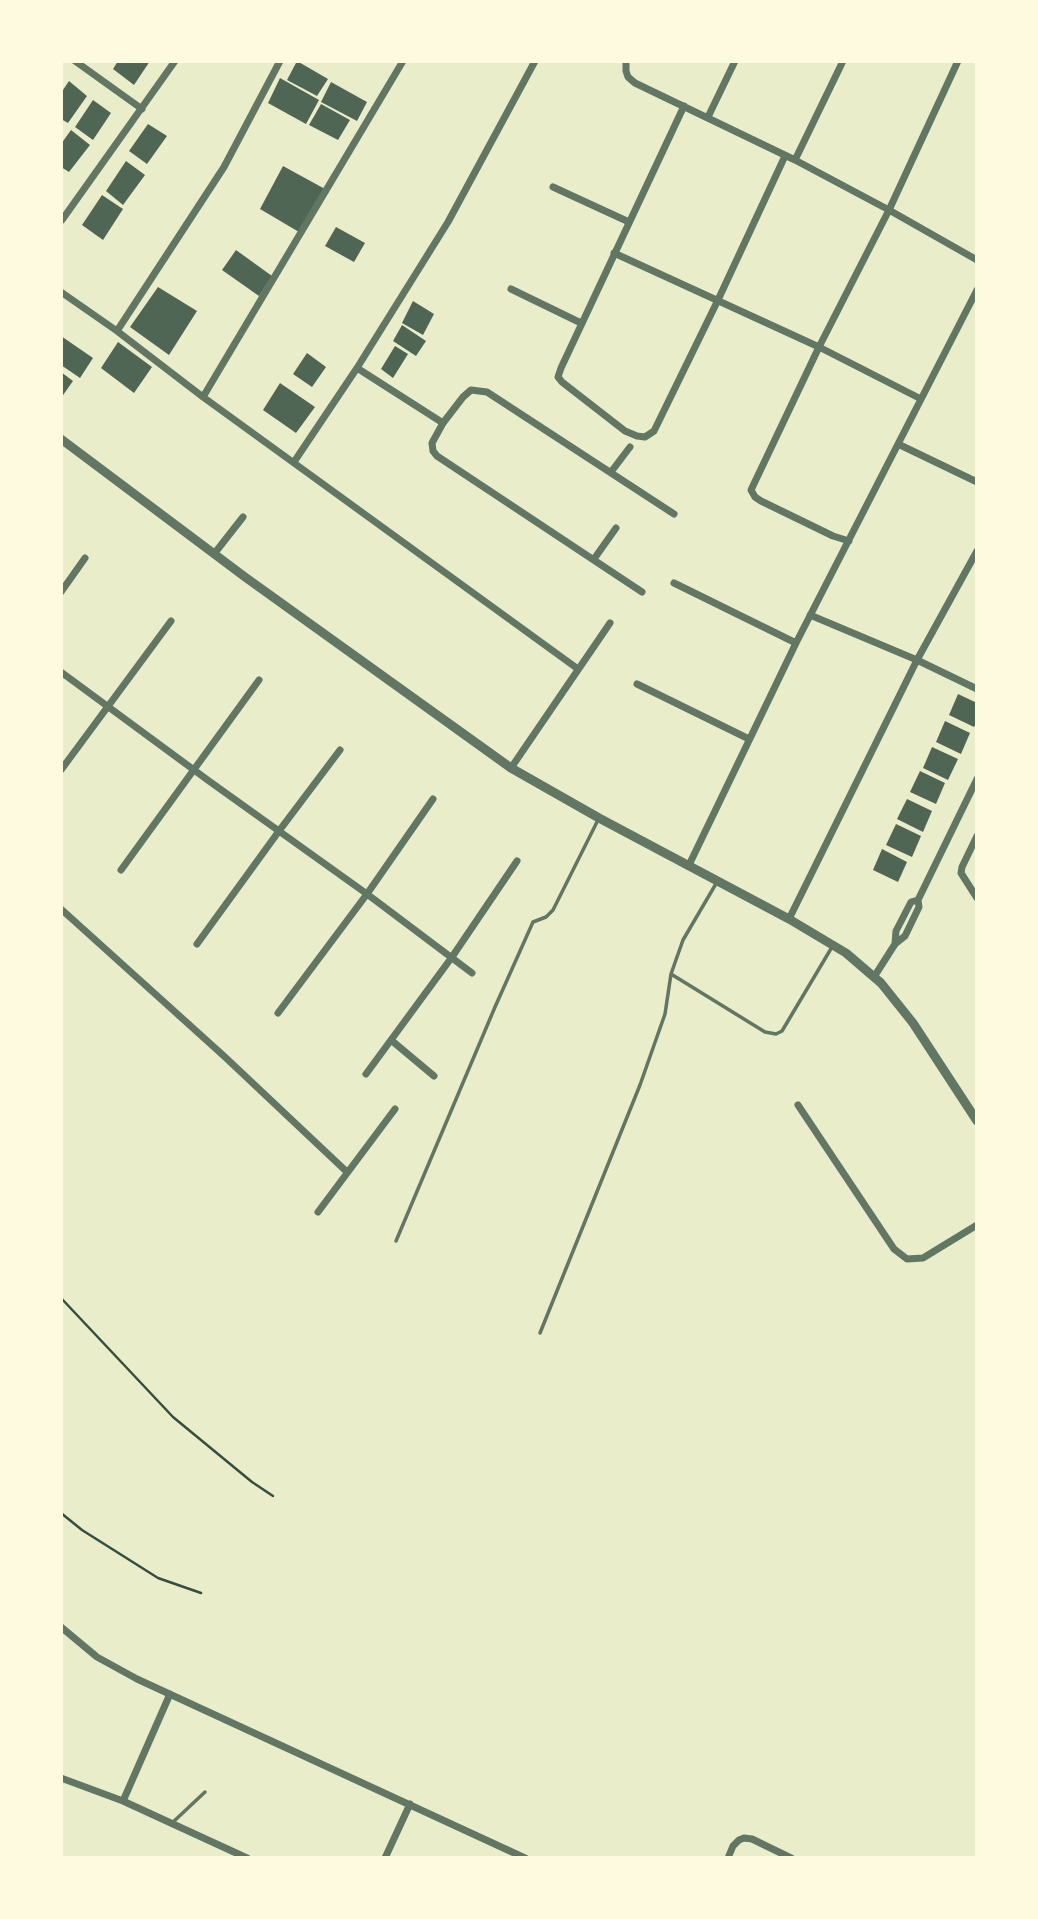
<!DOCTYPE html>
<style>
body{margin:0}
#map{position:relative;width:1038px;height:1919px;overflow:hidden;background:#e9edc9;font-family:Quicksand,sans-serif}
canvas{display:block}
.frame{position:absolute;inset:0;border:63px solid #fefae0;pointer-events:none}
</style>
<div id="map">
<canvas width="1038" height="1919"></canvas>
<div class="frame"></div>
</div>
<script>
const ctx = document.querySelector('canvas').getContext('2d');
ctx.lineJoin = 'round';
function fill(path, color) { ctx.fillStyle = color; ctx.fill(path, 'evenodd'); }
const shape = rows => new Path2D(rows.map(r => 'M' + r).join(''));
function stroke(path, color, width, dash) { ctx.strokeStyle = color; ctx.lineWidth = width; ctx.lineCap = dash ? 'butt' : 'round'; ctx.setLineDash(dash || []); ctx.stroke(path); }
const building = shape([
 [118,61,150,61,134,85,113,69],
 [297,61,328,79,317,96,287,80],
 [280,78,319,100,306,124,268,103],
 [69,81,87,96,68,123,61,119,61,93],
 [331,82,367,102,357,121,321,102],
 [93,100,111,113,93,140,75,127],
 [321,104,350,120,338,140,309,125],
 [148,124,167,136,147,164,129,151],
 [71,130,90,145,69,172,61,167,61,144],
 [126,161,145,175,123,205,106,191],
 [283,166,325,189,299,232,260,209],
 [102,195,123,209,103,240,82,225],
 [336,227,365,243,354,262,325,246],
 [236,250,272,276,259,296,222,270],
 [158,287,197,311,169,355,130,327],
 [413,301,434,314,423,335,402,323],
 [402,325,426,341,416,356,393,341],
 [61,336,93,358,80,378,61,365],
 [118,342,152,367,134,393,101,368],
 [395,346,408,354,393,378,381,369],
 [307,353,326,367,312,387,293,374],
 [61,372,73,381,61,398],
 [280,383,315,407,296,433,263,410],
 [958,694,977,703,977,722,974,727,949,715],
 [945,721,970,733,961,754,936,742],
 [932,747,958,759,948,780,923,768],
 [920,771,945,783,936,804,910,792],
 [907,799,932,811,923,832,897,819],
 [896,824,921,836,912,857,886,845],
 [882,849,907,862,898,882,873,870]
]);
const path = shape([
 [61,1298,173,1417,252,1482,273,1496],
 [61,1513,82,1530,158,1578,201,1593]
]);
const service = shape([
 [671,974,765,1032,776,1034,782,1031,832,947],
 [396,1241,495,1007,533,922,546,917,553,910,599,818],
 [540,1333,640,1085,665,1014,671,974,683,940,717,882],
 [172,1823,205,1792]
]);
const minor = shape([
 [75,61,142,109],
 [626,61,626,71,628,77,635,83,795,160,889,210,977,260],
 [684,106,561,368,558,377,562,382,625,431,637,436,645,437,654,431,718,300,785,156],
 [708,117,735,61],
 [795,160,843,61],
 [553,187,629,222],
 [62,220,175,61],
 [614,253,819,347,921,399],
 [511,289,581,323],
 [61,292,117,331,203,397,578,669],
 [117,331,224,167,280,61],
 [357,368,443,423],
 [203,397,403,61],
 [898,444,977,482],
 [294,462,357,368,448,222,535,61],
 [611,472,630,447],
 [849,541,833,536,761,501,755,497,751,490,819,347,889,210,958,61],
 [214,554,243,517],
 [594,559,616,528],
 [674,583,796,643],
 [61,592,85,558],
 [642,592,437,456,433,451,432,443,443,423,463,397,471,390,487,392,674,514],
 [810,615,917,660,977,689],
 [61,672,209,781,367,894,472,973],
 [637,684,749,739],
 [511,768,610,623],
 [61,770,171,621],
 [977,836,962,867,961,873,977,898],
 [689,865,796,643,977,290],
 [121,870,259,680],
 [61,909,225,1057,347,1172],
 [789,919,917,660,977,551],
 [197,944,279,831,340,750],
 [895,944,896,931,911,902,918,900],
 [874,977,895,944,905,936,919,907,918,900,977,779],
 [278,1013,367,894,433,799],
 [391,1040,434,1076],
 [366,1074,452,957,517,861],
 [798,1105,894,1249,907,1259,923,1258,977,1225],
 [318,1212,395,1109],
 [61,1627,97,1657,137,1679,525,1858],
 [61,1778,123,1801,247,1858],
 [123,1801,170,1694],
 [385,1858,410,1804],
 [728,1858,733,1846,739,1840,744,1838,752,1839,791,1858]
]);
const tertiary = shape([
 [61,439,245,577,511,768,599,818,789,919,846,953,881,983,913,1023,977,1121]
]);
fill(building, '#4f6655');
stroke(path, '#344e41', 2.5);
stroke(service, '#617663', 3.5);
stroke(minor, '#617663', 7);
stroke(tertiary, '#617663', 9);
</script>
